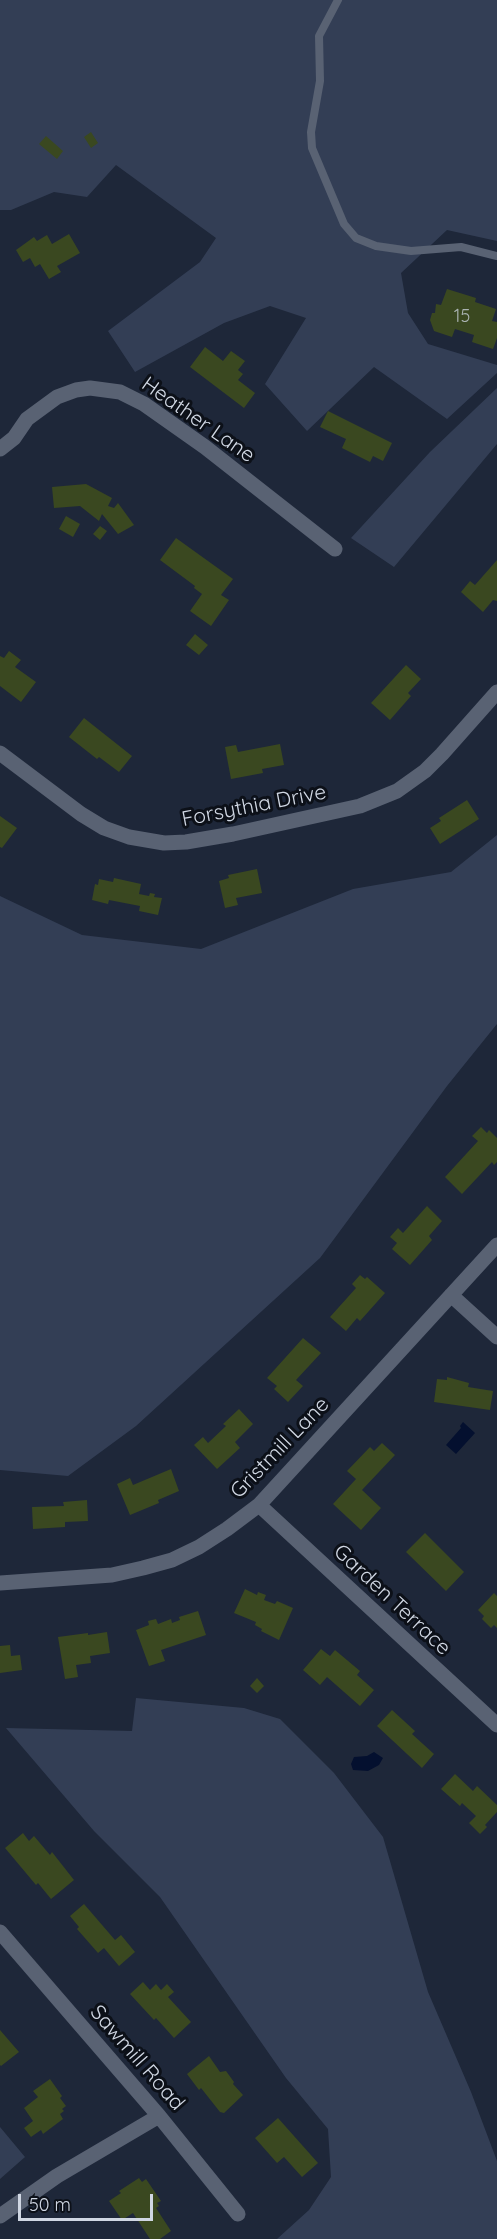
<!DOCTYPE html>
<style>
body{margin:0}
#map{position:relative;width:497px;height:2239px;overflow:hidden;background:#1e2739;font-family:Quicksand,sans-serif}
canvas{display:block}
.scale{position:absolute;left:18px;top:2194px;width:135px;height:27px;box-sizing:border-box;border:3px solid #d0d7e3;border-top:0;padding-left:8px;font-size:18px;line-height:21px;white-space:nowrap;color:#d0d7e3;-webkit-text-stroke:4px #0c1018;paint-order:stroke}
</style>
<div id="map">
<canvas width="497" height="2239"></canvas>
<div class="scale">50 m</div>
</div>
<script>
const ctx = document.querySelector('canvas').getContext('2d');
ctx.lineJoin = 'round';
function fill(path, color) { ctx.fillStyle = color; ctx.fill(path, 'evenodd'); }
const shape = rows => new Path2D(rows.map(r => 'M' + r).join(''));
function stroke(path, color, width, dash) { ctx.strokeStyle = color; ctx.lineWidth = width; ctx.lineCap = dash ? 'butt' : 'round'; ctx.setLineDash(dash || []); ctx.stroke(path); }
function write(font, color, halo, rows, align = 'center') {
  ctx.font = font + ' Quicksand,sans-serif'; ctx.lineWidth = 6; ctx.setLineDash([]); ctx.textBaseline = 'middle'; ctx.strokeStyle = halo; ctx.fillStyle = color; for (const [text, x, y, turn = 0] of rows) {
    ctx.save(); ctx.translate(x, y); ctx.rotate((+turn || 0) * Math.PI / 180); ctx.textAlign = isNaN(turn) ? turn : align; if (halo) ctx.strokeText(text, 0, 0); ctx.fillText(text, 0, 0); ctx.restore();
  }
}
const green = shape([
 [0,0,497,0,497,241,447,230,401,273,408,313,428,344,497,365,497,373,447,419,374,367,307,431,265,384,306,318,270,306,224,323,135,372,108,331,200,262,216,238,116,165,87,197,54,192,11,210,0,210],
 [497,388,497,444,394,567,351,538,430,452],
 [497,835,497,1024,447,1086,320,1258,136,1426,68,1476,0,1470,0,896,82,935,201,949,353,889,451,872],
 [136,1698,244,1708,280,1719,334,1773,383,1837,428,1992,471,2092,497,2161,497,2239,277,2239,309,2210,331,2177,328,2129,286,2078,160,1897,94,1831,6,1728,132,1731],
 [0,2127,25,2157,0,2179]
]);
const water = shape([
 [463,1422,475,1433,456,1454,446,1445,461,1428,460,1426],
 [374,1752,383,1758,379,1765,368,1771,353,1770,351,1764,354,1757,367,1756]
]);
const building = shape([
 [91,132,98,143,91,148,84,137],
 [46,136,63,151,57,159,39,144],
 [69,234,80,253,57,266,61,272,49,279,40,264,35,267,30,258,23,262,16,250,34,237,37,241,47,235,52,244],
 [447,289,476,298,475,302,496,309,492,321,497,322,497,338,493,349,472,342,474,335,455,329,452,337,434,331,430,320,432,313,435,313,436,304,441,305],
 [205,347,223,361,231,351,245,361,238,370,243,374,238,380,255,393,244,408,190,367],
 [328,411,392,443,383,461,373,456,370,462,342,448,346,439,320,427],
 [86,484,112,498,108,506,114,508,118,503,134,525,118,534,102,514,99,521,80,506,54,508,52,487],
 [66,516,80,524,73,537,59,529],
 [100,526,107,531,100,540,93,534],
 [176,538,233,579,221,595,229,600,211,626,190,611,202,594,194,588,195,586,160,560],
 [497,560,497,601,493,600,483,612,461,592,470,581,475,585],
 [195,634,208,645,199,655,186,645],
 [9,651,21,660,15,667,36,682,21,702,0,686,0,656,4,658],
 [406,665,421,679,408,693,411,696,390,720,371,703],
 [84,718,132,756,119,772,99,757,97,759,69,737],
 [280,744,284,765,262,769,263,773,231,779,225,747,236,745,238,752],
 [467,800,479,819,440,844,430,828,441,821,439,818],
 [0,816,17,828,2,848,0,847],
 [257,869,262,893,236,898,238,905,225,908,219,881,229,878,228,875],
 [114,878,141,884,139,894,149,896,150,893,155,894,154,897,162,898,158,915,139,911,140,906,109,900,108,904,92,900,95,884,98,885,99,879,113,882],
 [481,1127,487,1133,489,1130,497,1138,497,1162,494,1165,492,1162,462,1194,445,1177,478,1141,472,1136],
 [427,1206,442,1221,429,1236,432,1240,410,1265,392,1249,397,1243,390,1237,398,1228,403,1233],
 [360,1275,365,1279,367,1277,385,1293,360,1321,357,1318,346,1331,330,1317,356,1288,352,1284],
 [303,1338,321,1353,296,1380,303,1386,288,1402,274,1389,277,1386,267,1378],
 [447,1377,469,1383,468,1387,493,1391,490,1410,434,1402,437,1379,447,1380],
 [239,1409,253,1424,235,1442,240,1448,217,1469,194,1445,203,1437,208,1443,226,1426,223,1424],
 [382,1443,395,1455,362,1490,381,1508,361,1530,333,1504,356,1479,347,1471,370,1447,374,1451],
 [171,1469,179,1491,158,1500,159,1503,130,1515,117,1484,130,1478,133,1485],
 [87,1500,88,1521,65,1522,65,1527,33,1529,32,1507,64,1506,63,1502],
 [425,1533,464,1572,446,1591,406,1552],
 [245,1589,257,1595,258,1592,266,1595,264,1600,275,1604,277,1601,293,1608,279,1640,261,1631,262,1629,255,1625,256,1622,234,1613],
 [494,1593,497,1596,497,1628,494,1625,491,1628,482,1619,484,1616,478,1610],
 [198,1611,206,1635,161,1650,165,1661,149,1666,136,1630,149,1625,148,1621,156,1619,158,1624,171,1619,172,1623,180,1620,179,1617],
 [107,1632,110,1653,90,1656,91,1663,76,1665,78,1677,65,1679,58,1637,88,1633,88,1635],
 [10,1645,11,1656,20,1655,22,1670,0,1673,0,1646],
 [321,1649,330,1656,335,1650,360,1671,357,1675,374,1690,360,1706,327,1677,320,1685,303,1670],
 [257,1678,264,1686,257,1693,250,1686],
 [392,1710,415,1731,412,1734,434,1754,422,1768,377,1726],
 [455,1774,473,1791,477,1786,497,1805,497,1812,485,1825,487,1827,480,1834,469,1823,476,1816,462,1803,460,1806,441,1789],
 [23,1833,29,1841,34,1836,50,1855,52,1852,74,1880,51,1899,38,1883,36,1885,5,1848],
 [84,1904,115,1940,121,1935,135,1952,119,1966,104,1948,98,1953,77,1929,79,1927,70,1916],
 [143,1982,150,1990,156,1984,161,1990,167,1984,174,1992,168,1997,191,2022,174,2038,156,2018,154,2020,130,1994],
 [0,2030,19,2052,1,2066,0,2065],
 [209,2056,220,2072,226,2071,234,2082,233,2084,243,2095,224,2113,220,2112,201,2088,199,2090,187,2074],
 [50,2079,62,2096,60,2098,66,2106,62,2109,64,2111,60,2114,63,2119,43,2134,41,2130,31,2137,24,2128,33,2121,24,2108,38,2097,33,2091],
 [278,2118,318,2163,302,2177,284,2157,277,2163,255,2138],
 [139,2178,142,2182,146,2179,161,2201,157,2203,159,2206,156,2208,171,2231,160,2239,150,2239,133,2213,122,2220,109,2201,121,2193,119,2191]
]);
const lane = shape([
 [338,0,319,36,320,81,311,132,312,148,344,224,356,238,376,246,411,251,461,247,497,256]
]);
const street = shape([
 [0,449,14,438,27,419,57,397,76,390,90,388,120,392,144,404,205,447,335,549],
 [0,753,81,814,104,828,129,837,164,843,186,842,233,834,360,806,397,791,425,771,442,754,497,692],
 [451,1295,497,1337],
 [259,1505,497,1725],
 [0,1583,112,1575,143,1568,172,1560,199,1547,227,1529,259,1505,497,1245],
 [0,1932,159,2116,238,2214],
 [0,2216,57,2176,159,2116]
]);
const numberNames = [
 ["15",462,317]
];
const streetNames = [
 ["Heather Lane",198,420,35],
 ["Forsythia Drive",254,806,-11],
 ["Gristmill Lane",280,1448,-46],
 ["Garden Terrace",392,1600,43],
 ["Sawmill Road",137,2058,49]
];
fill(green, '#333e55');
fill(water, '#04102f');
fill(building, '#3a4820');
stroke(lane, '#596273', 8);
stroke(street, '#596273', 15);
write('18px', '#aab3b2', null, numberNames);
write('21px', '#d0d7e3', '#0c1018', streetNames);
</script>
